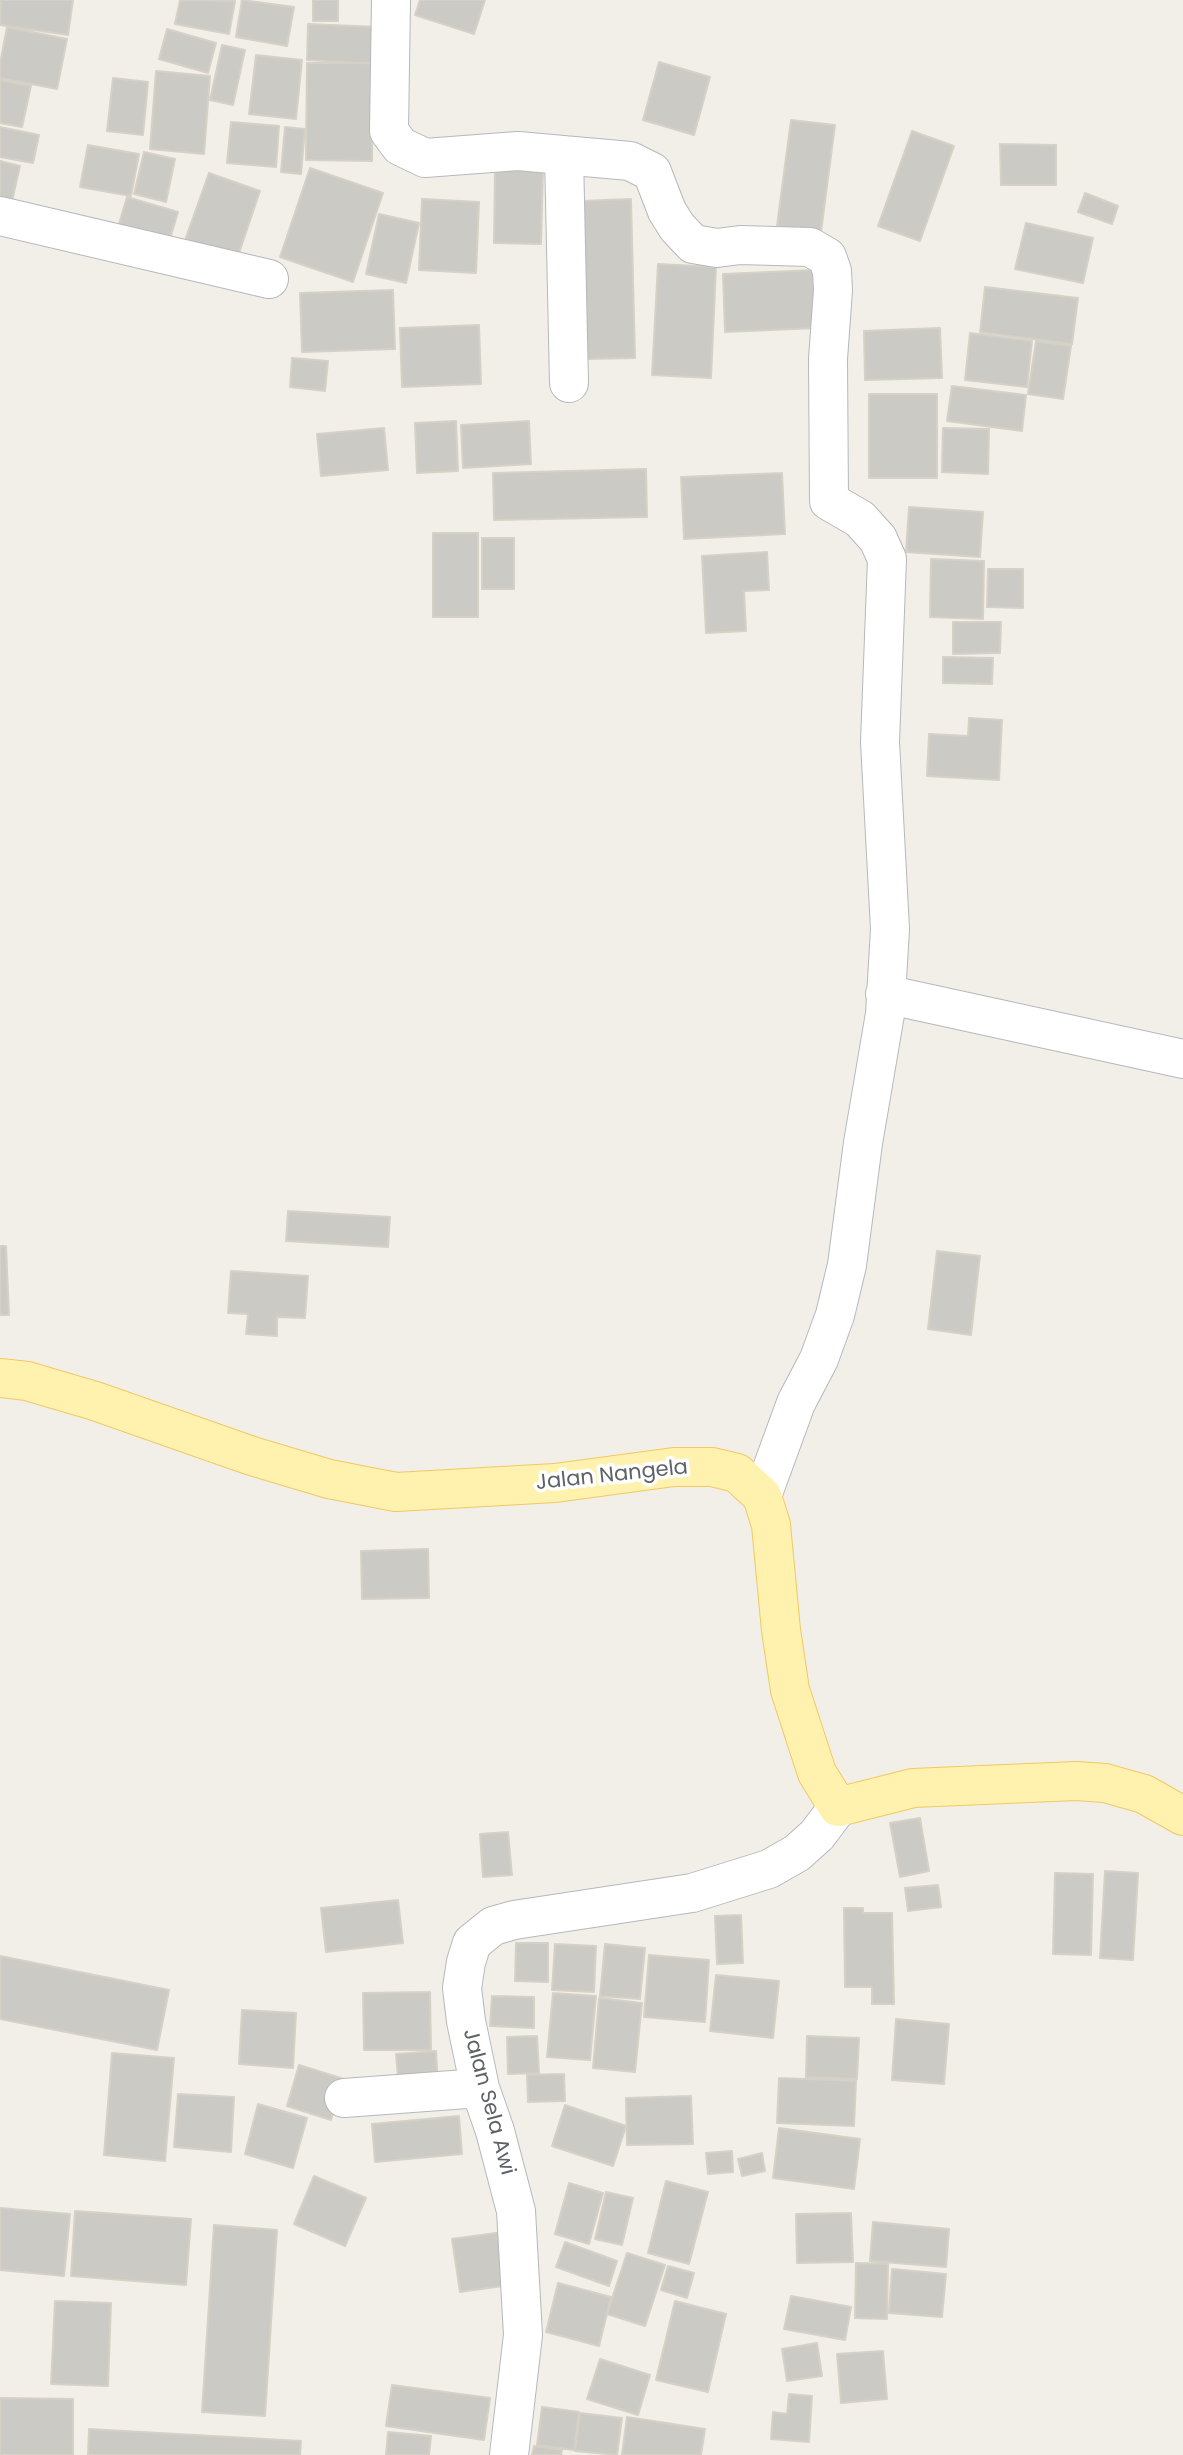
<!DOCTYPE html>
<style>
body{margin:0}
canvas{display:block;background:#f1efe8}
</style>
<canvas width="1183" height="2455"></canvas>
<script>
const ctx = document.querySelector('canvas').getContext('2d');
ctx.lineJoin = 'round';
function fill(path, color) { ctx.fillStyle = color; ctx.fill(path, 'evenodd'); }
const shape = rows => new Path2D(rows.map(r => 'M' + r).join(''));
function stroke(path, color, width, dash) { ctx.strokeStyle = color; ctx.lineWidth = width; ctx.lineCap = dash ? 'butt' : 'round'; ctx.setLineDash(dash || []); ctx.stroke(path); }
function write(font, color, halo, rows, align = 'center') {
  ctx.font = font + ' Poppins,sans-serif'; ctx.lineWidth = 7; ctx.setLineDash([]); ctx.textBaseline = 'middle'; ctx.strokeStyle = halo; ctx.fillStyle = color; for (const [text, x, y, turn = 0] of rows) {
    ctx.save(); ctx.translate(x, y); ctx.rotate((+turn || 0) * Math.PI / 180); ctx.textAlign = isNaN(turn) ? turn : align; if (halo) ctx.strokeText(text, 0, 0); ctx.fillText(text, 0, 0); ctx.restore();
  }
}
const building = shape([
 [1,0,73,0,68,35,0,25,1,0],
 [180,0,235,1,229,34,175,24,180,0],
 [242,0,294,7,287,46,236,37,242,0],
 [313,0,338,0,338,21,313,21,313,0],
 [420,0,485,0,474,34,415,15,420,0],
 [308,24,379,27,377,64,307,60,308,24],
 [7,27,67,39,57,89,0,78,0,64,7,27],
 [167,29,216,43,208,73,159,59,167,29],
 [222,45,245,50,233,105,210,100,222,45],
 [256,55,302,60,296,119,249,114,256,55],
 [659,62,710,77,694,135,643,120,659,62],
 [307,63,373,63,372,161,306,160,307,63],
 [156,71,210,76,204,154,150,149,156,71],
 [113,78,148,82,143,135,107,131,113,78],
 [0,80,31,86,22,127,0,123,0,80],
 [791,120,835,125,821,232,777,226,791,120],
 [231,122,279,126,276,167,227,163,231,122],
 [0,127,39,135,33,163,0,157,0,127],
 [285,127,305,129,301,174,281,172,285,127],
 [912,131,954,146,920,241,878,226,912,131],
 [1000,144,1056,145,1056,185,1001,185,1000,144],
 [88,145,139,154,131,196,80,187,88,145],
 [144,152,175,159,166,202,134,194,144,152],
 [0,161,20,166,9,214,0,212,0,161],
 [310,168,383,193,353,282,280,257,310,168],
 [495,168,543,169,541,244,494,243,495,168],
 [209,173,260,191,236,262,184,243,209,173],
 [1085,193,1118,206,1112,224,1078,212,1085,193],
 [127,197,178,212,167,249,116,234,127,197],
 [422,199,479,202,476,273,419,270,422,199],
 [631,199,635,358,586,359,581,201,631,199],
 [379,214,419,223,406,283,366,274,379,214],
 [1026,223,1093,238,1083,283,1015,269,1026,223],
 [658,264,716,267,711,378,652,375,658,264],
 [815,270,817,328,725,332,723,274,815,270],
 [985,287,1078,298,1072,344,980,332,985,287],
 [393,290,395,349,302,352,300,293,393,290],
 [479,325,481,384,402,387,400,328,479,325],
 [940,328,942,378,865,380,864,331,940,328],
 [970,333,1032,341,1027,387,965,380,970,333],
 [1036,341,1071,346,1063,399,1028,394,1036,341],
 [292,358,328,361,325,391,290,387,292,358],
 [952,386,1026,395,1022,431,947,421,952,386],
 [869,394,937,394,937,478,869,478,869,394],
 [456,421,458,471,417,473,415,423,456,421],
 [529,421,531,464,463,468,461,425,529,421],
 [384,428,388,470,321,476,317,434,384,428],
 [943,428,989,429,988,474,942,472,943,428],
 [646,469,647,517,494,520,493,473,646,469],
 [782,473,785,534,684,539,681,477,782,473],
 [909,507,983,512,980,557,906,552,909,507],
 [433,533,478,533,478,617,433,617,433,533],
 [482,538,514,538,514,589,482,589,482,538],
 [767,552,769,590,744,591,746,631,706,633,702,556,767,552],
 [931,559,984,561,983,619,930,617,931,559],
 [988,569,1023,569,1023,608,987,607,988,569],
 [953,622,1001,622,1000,653,953,654,953,622],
 [943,657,993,658,992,684,943,683,943,657],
 [969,718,1002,720,999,780,927,776,929,734,968,736,969,718],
 [288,1211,390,1217,388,1247,286,1241,288,1211],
 [0,1246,6,1246,9,1315,0,1315,0,1246],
 [937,1251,980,1256,971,1335,928,1329,937,1251],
 [231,1271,308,1276,305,1318,277,1317,277,1336,246,1334,248,1314,228,1313,231,1271],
 [428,1549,429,1598,362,1599,361,1551,428,1549],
 [920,1818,929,1871,900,1877,890,1823,920,1818],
 [508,1832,512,1875,483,1877,480,1834,508,1832],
 [1105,1871,1138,1873,1133,1960,1100,1958,1105,1871],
 [1055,1873,1093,1874,1091,1955,1053,1954,1055,1873],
 [938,1885,941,1907,908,1911,905,1888,938,1885],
 [398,1900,403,1943,326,1952,321,1908,398,1900],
 [844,1908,863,1908,863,1913,892,1913,894,2004,872,2004,872,1987,845,1987,844,1908],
 [741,1915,743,1963,717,1964,715,1916,741,1915],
 [516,1943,548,1943,548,1982,515,1981,516,1943],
 [555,1944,596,1946,594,1992,552,1990,555,1944],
 [605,1944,645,1948,640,1999,600,1996,605,1944],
 [649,1955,709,1960,705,2022,644,2017,649,1955],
 [0,1956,169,1990,157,2050,0,2019,0,1956],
 [716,1975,779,1981,773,2038,710,2031,716,1975],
 [430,1992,431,2050,364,2050,363,1993,430,1992],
 [553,1993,596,1996,590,2060,547,2057,553,1993],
 [492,1996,534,1997,534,2028,490,2026,492,1996],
 [599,1998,642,2003,635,2072,593,2068,599,1998],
 [242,2010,296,2013,293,2068,239,2064,242,2010],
 [896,2019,949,2024,944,2084,892,2080,896,2019],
 [537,2036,539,2073,508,2074,507,2037,537,2036],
 [807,2036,859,2038,857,2079,806,2077,807,2036],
 [436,2051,438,2085,399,2088,396,2054,436,2051],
 [112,2053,174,2058,165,2161,104,2155,112,2053],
 [299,2065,344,2079,331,2120,287,2106,299,2065],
 [564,2074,565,2101,528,2102,527,2075,564,2074],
 [779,2078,856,2081,854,2126,777,2123,779,2078],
 [178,2094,234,2097,231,2152,174,2147,178,2094],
 [691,2096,693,2144,627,2145,626,2098,691,2096],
 [258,2104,307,2118,293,2168,245,2154,258,2104],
 [565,2105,626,2126,613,2166,552,2146,565,2105],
 [459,2116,462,2154,375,2162,372,2124,459,2116],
 [779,2128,860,2139,854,2189,773,2178,779,2128],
 [732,2151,733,2172,708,2174,706,2153,732,2151],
 [762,2153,765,2171,742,2176,738,2159,762,2153],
 [314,2176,366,2198,345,2246,294,2224,314,2176],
 [666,2181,708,2192,689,2264,648,2253,666,2181],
 [569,2183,603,2193,589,2244,555,2234,569,2183],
 [606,2192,633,2198,622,2245,595,2239,606,2192],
 [0,2208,70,2214,64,2276,0,2270,0,2208],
 [75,2211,191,2219,186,2285,71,2276,75,2211],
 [851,2213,853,2262,797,2263,796,2214,851,2213],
 [873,2222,949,2229,946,2267,870,2261,873,2222],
 [214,2225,277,2230,265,2416,202,2412,214,2225],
 [503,2232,510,2285,460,2292,452,2239,503,2232],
 [565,2242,617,2261,609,2286,556,2267,565,2242],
 [627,2253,665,2265,645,2326,607,2314,627,2253],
 [856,2263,888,2264,887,2319,855,2318,856,2263],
 [668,2266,694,2273,687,2298,661,2290,668,2266],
 [892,2269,946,2274,942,2317,889,2313,892,2269],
 [558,2283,611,2297,599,2346,546,2332,558,2283],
 [791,2296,851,2307,845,2340,784,2329,791,2296],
 [55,2301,111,2303,108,2386,51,2384,55,2301],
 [675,2301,726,2314,708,2392,656,2380,675,2301],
 [817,2343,822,2376,787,2381,782,2349,817,2343],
 [883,2351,887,2399,841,2403,837,2354,883,2351],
 [600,2359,650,2375,638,2415,587,2399,600,2359],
 [392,2385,490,2398,484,2440,386,2426,392,2385],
 [789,2394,812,2396,809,2442,771,2439,773,2412,787,2414,789,2394],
 [0,2398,73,2399,73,2455,0,2455,0,2398],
 [542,2407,579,2412,574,2450,537,2445,542,2407],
 [580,2413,622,2418,617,2455,575,2451,580,2413],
 [627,2417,705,2429,701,2455,622,2455,627,2417],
 [89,2429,301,2441,300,2455,88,2455,89,2429],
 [388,2432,431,2436,429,2455,386,2455,388,2432],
 [534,2446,562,2450,561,2455,532,2455,534,2446]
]);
const minor = shape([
 [391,0,389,131,400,146,425,158,518,151,630,161,652,172,667,211,677,227,693,244,717,248,740,245,810,247,827,257,832,271,833,290,828,359,829,501,860,519,878,539,887,559,880,742,890,929,885,1014,863,1143,847,1265,835,1315,819,1359,796,1403,762,1496],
 [564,155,569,383],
 [0,216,269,279],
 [885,994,1183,1059],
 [344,2098,480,2088],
 [509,2455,523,2335,516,2211,495,2131,480,2088,466,2021,462,1988,466,1962,472,1943,493,1926,514,1920,692,1893,769,1869,797,1853,817,1835,838,1807]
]);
const major = shape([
 [0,1378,27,1381,95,1401,252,1456,329,1479,396,1492,555,1483,674,1467,712,1467,737,1473,762,1496,771,1525,781,1630,790,1690,817,1773,838,1807,913,1788,1076,1781,1105,1783,1144,1794,1183,1816]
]);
const streetNames = [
 ["Jalan Nangela",612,1476,-6],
 ["Jalan Sela Awi",488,2102,75]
];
fill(building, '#cccac5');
stroke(building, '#d6d1c6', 2);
stroke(minor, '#b5b8bc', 40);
stroke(major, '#f2c960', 40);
stroke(minor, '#fff', 38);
stroke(major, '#fff2af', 38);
write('21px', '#5f6368', '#fff', streetNames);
</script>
